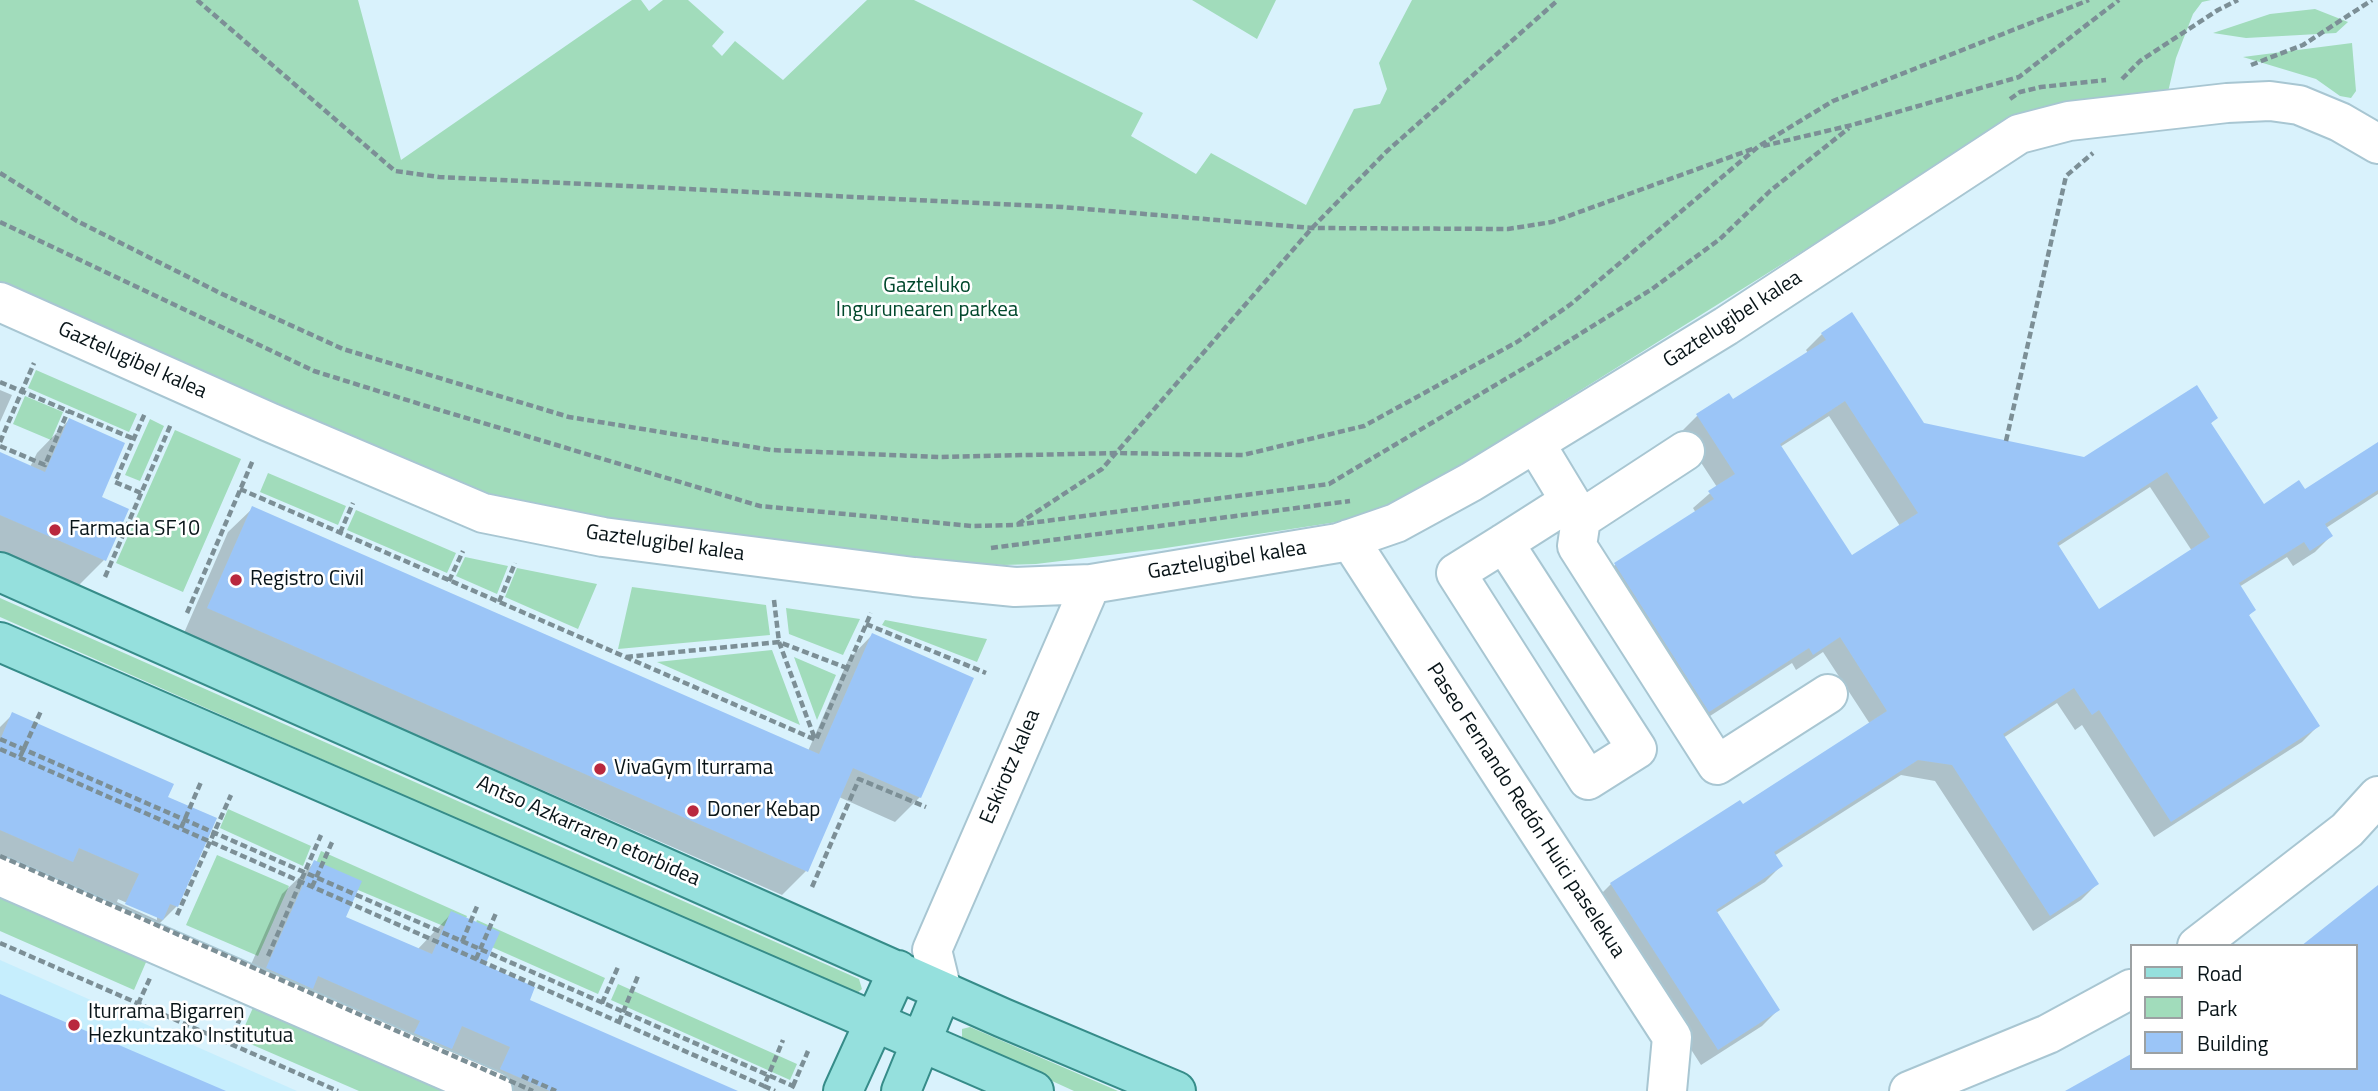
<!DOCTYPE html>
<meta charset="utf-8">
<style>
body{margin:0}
#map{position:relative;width:2378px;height:1091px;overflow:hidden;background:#d9f2fc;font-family:"Titillium Web",sans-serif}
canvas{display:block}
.legend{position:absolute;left:2130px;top:944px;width:228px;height:126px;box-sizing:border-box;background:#fff;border:2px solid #9ca1a3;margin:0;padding:9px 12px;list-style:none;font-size:21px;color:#081418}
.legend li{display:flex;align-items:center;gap:14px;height:35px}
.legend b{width:35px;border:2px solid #9ca1a3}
</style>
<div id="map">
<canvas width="2378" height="1091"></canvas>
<ul class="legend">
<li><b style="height:9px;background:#95e0dd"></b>Road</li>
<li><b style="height:19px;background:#a1dcbb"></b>Park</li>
<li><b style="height:19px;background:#9bc5f7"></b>Building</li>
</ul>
</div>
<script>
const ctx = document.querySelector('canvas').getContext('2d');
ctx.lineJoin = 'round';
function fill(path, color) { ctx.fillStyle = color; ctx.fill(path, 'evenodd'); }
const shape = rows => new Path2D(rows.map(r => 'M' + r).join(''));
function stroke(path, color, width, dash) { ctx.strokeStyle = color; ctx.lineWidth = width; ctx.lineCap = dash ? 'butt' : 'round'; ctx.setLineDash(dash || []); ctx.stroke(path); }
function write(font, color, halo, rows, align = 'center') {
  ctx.font = font + ' "Titillium Web",sans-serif'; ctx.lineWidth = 5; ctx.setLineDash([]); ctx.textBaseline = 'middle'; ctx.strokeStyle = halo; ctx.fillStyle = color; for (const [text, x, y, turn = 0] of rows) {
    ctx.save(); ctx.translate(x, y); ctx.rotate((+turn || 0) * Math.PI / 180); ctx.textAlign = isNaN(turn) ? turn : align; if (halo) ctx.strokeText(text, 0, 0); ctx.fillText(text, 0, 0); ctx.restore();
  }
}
const built = shape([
 [0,960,297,1091,0,1091]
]);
const green = shape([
 [0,0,358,0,401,160,632,0,641,0,649,11,663,0,688,0,724,32,712,46,722,56,735,41,783,80,867,0,914,0,1143,113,1131,136,1196,174,1211,153,1306,205,1354,109,1380,104,1387,89,1379,63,1412,0,2211,0,2202,2,2193,14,2176,58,2168,92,1862,214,1415,494,1344,521,1159,549,1036,564,1004,565,913,560,528,507,454,483,0,282],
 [1192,0,1276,0,1257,39],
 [2315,9,2348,22,2336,33,2246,38,2213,33,2270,14],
 [2352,43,2356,91,2351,98,2340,96,2316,79,2243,57],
 [36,370,137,414,129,432,28,388],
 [25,396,63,412,51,440,13,424],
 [150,419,164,426,140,481,125,475],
 [175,430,241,459,183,592,116,563],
 [268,473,346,506,338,525,260,492],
 [356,510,456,553,447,573,347,530],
 [465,557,508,566,497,594,456,576],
 [517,568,597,584,578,629,505,597],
 [632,587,766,605,770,635,618,649],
 [0,598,859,979,862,989,855,995,0,617],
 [786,608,860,619,843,655,789,634],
 [885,620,987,639,977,662,882,625],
 [772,650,800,725,657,662],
 [794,657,836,675,817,720],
 [228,809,311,846,303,866,220,828],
 [321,851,467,916,460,933,313,871],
 [217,855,289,886,258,956,186,925],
 [0,886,150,953,134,990,0,931],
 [477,920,605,978,598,994,469,937],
 [618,984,797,1064,790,1080,611,1000],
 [256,1001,462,1091,359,1091,239,1039],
 [970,1027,1118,1091,1074,1091,962,1040,962,1029]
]);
const shadow = shape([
 [1822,334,1923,425,2084,459,2216,418,2210,424,2263,506,2304,491,2378,444,2378,494,2326,528,2331,536,2315,552,2293,566,2287,557,2239,587,2254,610,2247,617,2318,726,2302,742,2154,837,2082,725,2075,730,2057,703,2003,738,2097,884,2081,900,2033,931,1935,781,1901,775,1774,856,1781,866,1765,882,1716,913,1778,1010,1762,1026,1701,1065,1595,900,1611,884,1742,806,1870,724,1823,652,1796,670,1792,663,1693,727,1599,581,1615,565,1696,513,1693,508,1717,487,1681,432,1697,416,1729,395,1733,402,1808,353,1806,350],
 [1829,416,1900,526,1852,558,1780,447],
 [2150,487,2192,551,2099,611,2057,547],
 [0,390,12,395,0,422],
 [69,420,99,498,104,560,72,592,0,561,0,454,30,467,37,453],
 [253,508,808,751,848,660,872,635,972,679,920,797,895,822,839,797,806,871,782,895,184,633,228,532],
 [13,714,166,798,177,906,145,938,0,876,0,727],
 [118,899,157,916,157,920,117,902],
 [315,862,344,917,417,950,452,913,483,966,528,1001,734,1091,474,1091,437,1061,418,1080,383,1065,389,1053,289,1010,279,1020,235,1001,282,894]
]);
const building = shape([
 [1852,312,1924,423,2084,457,2197,385,2218,418,2211,423,2264,504,2299,480,2305,489,2378,442,2378,490,2325,524,2333,536,2310,551,2304,542,2239,583,2256,610,2249,615,2320,726,2171,822,2099,710,2092,715,2074,688,2003,734,2099,884,2050,916,1952,765,1918,760,1774,852,1783,866,1716,910,1780,1010,1718,1050,1610,883,1740,800,1743,804,1887,711,1840,637,1813,655,1809,648,1709,712,1614,563,1714,499,1708,491,1735,474,1696,414,1729,393,1733,399,1826,340,1821,333],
 [1845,401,1918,513,1852,555,1780,444],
 [2167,472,2210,537,2099,609,2057,543],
 [69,418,125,443,102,497,129,509,106,561,0,515,0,452,45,472],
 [252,506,819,754,872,633,974,678,921,798,853,768,808,872,207,608],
 [12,712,174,784,168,797,217,818,178,907,170,904,163,920,125,904,139,874,79,848,73,862,0,830,0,740],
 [314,860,362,881,346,917,432,954,451,911,500,932,485,965,535,987,530,1000,738,1091,550,1091,500,1069,510,1047,462,1026,452,1049,414,1033,420,1021,318,976,313,989,266,968],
 [2378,885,2378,1091,2065,1091,2131,1054,2131,1068,2355,1068,2355,946,2301,946],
 [0,994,226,1091,0,1091]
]);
const path = shape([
 [197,0,395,171,439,177,1062,207,1312,228,1508,229,1552,222,1755,148],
 [2251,65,2303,45,2372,0],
 [2122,79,2140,61,2218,10,2238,0],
 [2010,99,2020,92,2041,87,2106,80],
 [1763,146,1852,125,2019,77,2119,0],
 [0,173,77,221,220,293,343,349,569,417,771,450,939,457,1116,453,1243,455,1364,426,1517,342,1571,304,1759,146,1833,101,2089,0],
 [0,222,314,371,423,405,760,506,972,526,1015,525,1329,484,1551,352,1652,289,1720,239,1770,191,1849,128],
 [0,382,134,439],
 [2006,441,2066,176,2093,153],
 [0,442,34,363],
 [0,446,45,465,68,411],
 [240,489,816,740,871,613],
 [141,493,115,482,145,413],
 [1018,524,1102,469,1312,228,1386,152,1558,0],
 [340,533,353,503],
 [991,548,1350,501],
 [105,577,171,424],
 [449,581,463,551],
 [774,600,779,642,815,739],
 [499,602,515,563],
 [187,613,253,460],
 [866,624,986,673],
 [626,657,779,642,847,668],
 [0,739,793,1086,790,1091],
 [812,887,859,779,926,807],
 [177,915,231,795],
 [462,942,478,904],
 [0,943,338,1091],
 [268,956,321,835],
 [602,1003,618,967],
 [138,1004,150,978],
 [230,1043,240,1018],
 [522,1076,556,1091],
 [764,1086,775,1091],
 [793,1086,808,1051]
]);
const minor = shape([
 [0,302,269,422,483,513,603,537,914,577,1015,587,1091,584,1338,543,1396,523,1471,482,1726,326,2019,134,2069,121,2227,103,2270,101,2299,105,2340,122,2378,144],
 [1535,443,1581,519,1685,451],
 [1581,519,1577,546,1717,765,1828,694],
 [1349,539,1672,1037,1667,1091],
 [1504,543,1637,749,1588,780,1456,573,1504,543,1570,501],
 [0,876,493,1091],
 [2197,946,2347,830,2378,796],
 [942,991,932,950,1091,584],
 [1909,1091,2048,1034,2131,989]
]);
const major = shape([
 [0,572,1003,1018,1176,1091],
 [0,642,1034,1091],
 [843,1091,898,970],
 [901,1091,942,991]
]);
const pathBridge = shape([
 [0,749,764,1086,783,1040],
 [20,757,41,711],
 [181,828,201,782],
 [0,856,533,1091],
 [312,887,333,840],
 [476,959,496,913],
 [619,1022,638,976]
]);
const markers = [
 [55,530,7,"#b9283e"],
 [236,580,7,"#b9283e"],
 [600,769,7,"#b9283e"],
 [693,811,7,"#b9283e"],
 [74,1025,7,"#b9283e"]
];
const parkNames = [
 ["Gazteluko",927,287],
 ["Ingurunearen parkea",927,311]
];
const streetNames = [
 ["Gaztelugibel kalea",1733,320,-33],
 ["Gaztelugibel kalea",132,361,24],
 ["Gaztelugibel kalea",665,544,8],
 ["Gaztelugibel kalea",1227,561,-9],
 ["Eskirotz kalea",1011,767,-67],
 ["Paseo Fernando Redón Huici paselekua",1525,811,57],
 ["Antso Azkarraren etorbidea",588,832,24]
];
const poiNames = [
 ["Farmacia SF10",69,530],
 ["Registro Civil",250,580],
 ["VivaGym Iturrama",614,769],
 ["Doner Kebap",707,811],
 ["Iturrama Bigarren",88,1013],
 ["Hezkuntzako Institutua",88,1037]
];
fill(built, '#c6eefd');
fill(green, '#a1dcbb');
fill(shadow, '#0003');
fill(building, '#9bc5f7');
stroke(minor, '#a8c6d2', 42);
stroke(major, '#368c89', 42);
stroke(path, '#7c8f96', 4.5, [7, 3.5]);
stroke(minor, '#fff', 38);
stroke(major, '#95e0dd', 38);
stroke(pathBridge, '#7c8f96', 4.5, [7, 3.5]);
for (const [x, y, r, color] of markers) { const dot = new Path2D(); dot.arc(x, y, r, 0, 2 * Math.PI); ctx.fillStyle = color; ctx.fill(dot); stroke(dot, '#fff', 2.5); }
write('21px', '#00482c', '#fff', parkNames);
write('21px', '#081418', '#fff', streetNames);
write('21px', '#081418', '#fff', poiNames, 'left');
</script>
